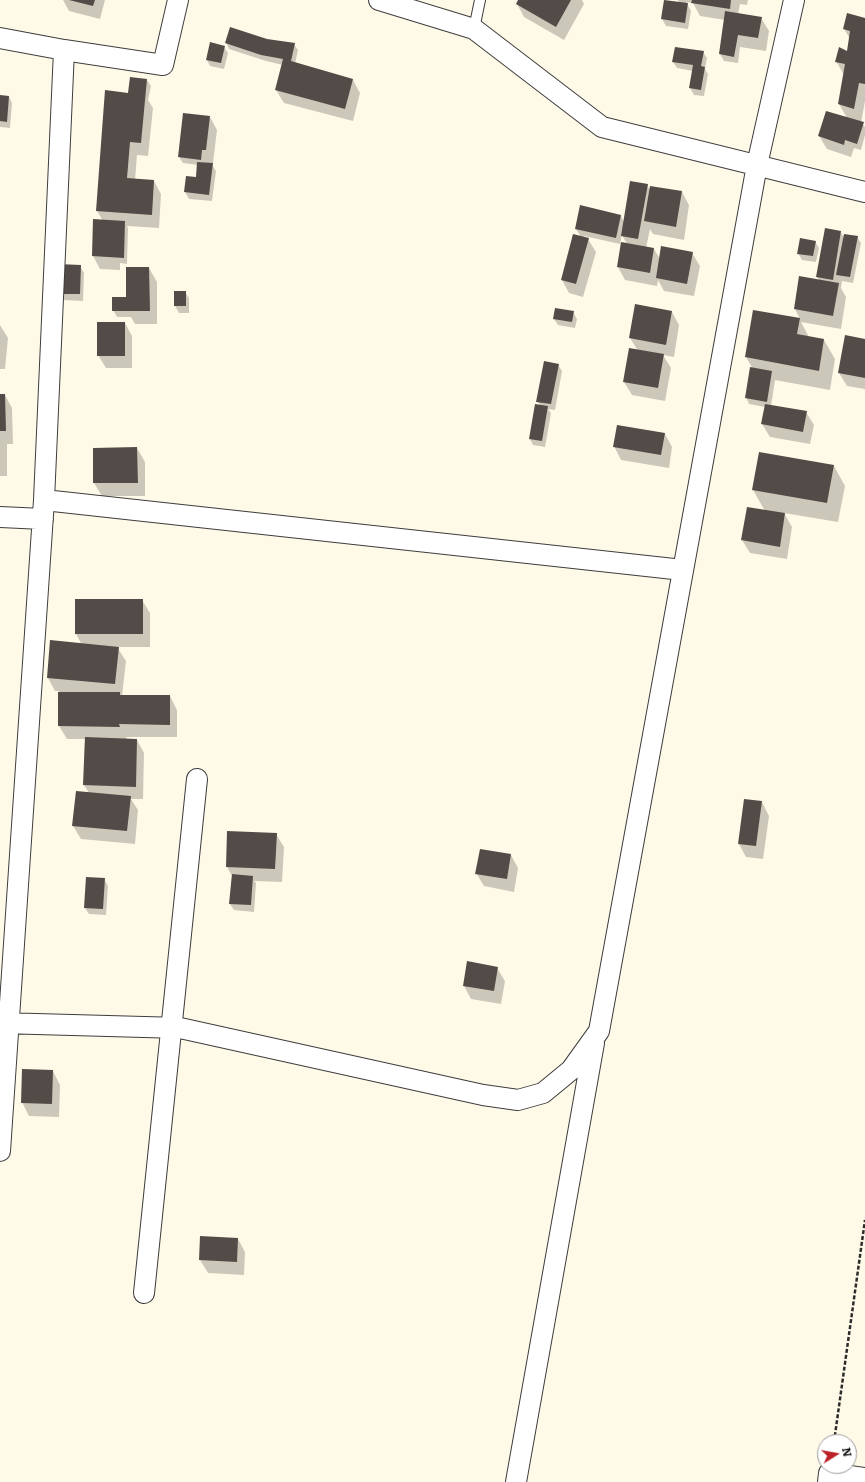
<!DOCTYPE html>
<style>
body{margin:0}
#map{position:relative;width:865px;height:1482px;overflow:hidden;background:#fffae8;font-family:Literata,serif}
canvas{display:block}
.north{position:absolute;left:817px;top:1434px;width:40px;height:40px;box-sizing:border-box;background:#fff;border:1px solid #9d9d9d;border-radius:50%;rotate:79deg;font-size:11px;font-weight:700;line-height:16px;text-align:center;color:#0a0a0a}
.north::after{content:'';display:block;margin:auto;width:14px;height:18px;background:#bc2028;clip-path:polygon(50% 0,100% 100%,50% 72%,0 100%)}
</style>
<div id="map">
<canvas width="865" height="1482"></canvas>
<div class="north">N</div>
</div>
<script>
const ctx = document.querySelector('canvas').getContext('2d');
ctx.lineJoin = 'round';
function fill(path, color) { ctx.fillStyle = color; ctx.fill(path, 'evenodd'); }
const shape = rows => new Path2D(rows.map(r => 'M' + r).join(''));
function stroke(path, color, width, dash) { ctx.strokeStyle = color; ctx.lineWidth = width; ctx.lineCap = dash ? 'butt' : 'round'; ctx.setLineDash(dash || []); ctx.stroke(path); }
const shadow = shape([
 [63,0,105,0,100,19,69,11],
 [519,0,582,0,584,4,564,40,524,17,517,4],
 [678,0,748,0,747,5,740,4,738,14,761,18,769,31,766,51,740,47,738,63,724,61,720,54,725,20,700,16,693,3,686,2,691,11,688,29,666,26,662,19,665,1,679,3],
 [865,19,865,101,861,123,865,127,865,135,861,150,854,148,851,157,827,149,819,136,847,118,839,104,844,75,836,61,848,52,850,39,844,29],
 [267,40,294,44,298,50,295,64,353,80,360,93,353,121,284,103,276,90,283,65,266,61,229,49,226,42],
 [224,47,228,53,224,69,210,66,207,60],
 [703,52,707,58,705,69,708,74,704,96,694,95,690,88,693,71,677,68,673,62],
 [147,80,151,86,148,100,153,108,148,156,137,155,135,180,154,181,161,194,159,228,127,226,128,228,127,264,120,263,120,270,100,269,93,256,103,221,97,211,129,94],
 [0,96,9,97,12,103,10,128,0,127],
 [210,117,217,130,213,163,211,163,216,171,212,201,189,199,185,192,187,177,196,178,198,165,183,163,179,157],
 [647,185,650,190,682,192,689,205,684,240,653,234,650,229,646,248,654,249,660,259,692,253,700,266,694,296,664,291,658,280,657,286,625,280,618,267,622,243,627,244,622,235,620,244,584,236,583,238,588,239,596,252,583,297,569,293,562,280,581,237,576,229,621,216,624,222],
 [841,232,844,238,857,237,861,243,853,283,842,281,841,288,846,297,841,329,801,322,809,337,824,340,835,359,830,390,775,380,771,406,806,412,814,425,810,444,770,437,762,424,765,407,749,404,746,397,753,369,746,357,754,311,800,319,795,309,819,280,817,277],
 [815,242,819,248,816,262,802,260,798,253],
 [80,266,84,273,83,301,62,300,58,294],
 [149,268,157,282,157,324,135,324,131,317,117,317,113,310,126,298],
 [175,292,185,292,189,298,189,313,179,313,175,306],
 [573,312,577,319,575,328,558,325,554,319],
 [672,312,679,325,674,357,663,355,671,368,665,401,632,395,624,382,638,351,630,338],
 [125,323,132,336,132,368,106,368,98,355],
 [0,325,8,338,5,369,0,369],
 [865,340,865,389,847,386,839,373],
 [558,365,562,371,555,410,548,409,551,413,545,447,533,445,530,439,540,406,538,401],
 [0,395,5,395,12,408,13,444,7,444,7,476,0,476],
 [665,434,672,447,669,468,621,460,614,446],
 [137,448,145,462,145,496,102,496,94,483],
 [834,466,845,486,838,522,784,513,792,527,787,559,750,553,742,540,765,511,753,490],
 [142,600,150,613,150,647,117,647,126,661,122,696,170,696,177,710,177,737,126,737,127,739,137,740,144,753,143,799,131,799,138,810,135,844,81,839,73,826,89,793,84,785,85,739,67,739,59,726,59,691,55,691,48,678,82,645,76,634],
 [762,802,769,816,763,859,746,857,739,844],
 [276,834,284,847,282,882,254,881,256,883,254,912,234,910,230,904,232,876,227,867],
 [511,855,518,868,514,892,484,886,476,873],
 [104,879,108,886,106,915,89,914,85,908],
 [497,968,505,981,501,1004,471,999,464,986],
 [53,1071,60,1085,59,1117,29,1116,22,1102],
 [201,1237,238,1239,245,1252,244,1275,208,1273,200,1260]
]);
const building = shape([
 [69,0,95,0,93,6],
 [518,0,571,0,556,27,516,4],
 [664,0,688,3,685,23,661,19],
 [692,0,731,0,730,9,691,3],
 [725,11,762,17,758,38,738,35,734,57,719,54],
 [847,13,865,18,865,84,859,83,854,109,838,104,845,64,835,62,839,47,847,51,850,31,843,29],
 [230,27,267,39,295,43,291,61,353,79,345,109,275,90,283,59,261,55,225,43],
 [210,42,225,46,221,63,206,60],
 [675,47,704,51,701,66,705,67,701,90,689,88,693,65,672,62],
 [130,77,147,79,141,143,130,142,127,178,154,180,152,215,96,211,105,90,128,93],
 [0,95,9,96,7,122,0,121],
 [826,111,864,122,857,144,845,140,844,145,818,136],
 [183,113,210,116,206,150,202,150,201,160,178,157],
 [197,162,213,163,209,195,184,192,186,176,196,177],
 [630,181,648,184,638,239,621,236],
 [650,186,682,191,676,227,644,221],
 [580,205,621,215,616,238,575,229],
 [93,219,125,221,124,258,92,256],
 [825,228,841,231,833,280,816,277],
 [573,234,589,238,576,284,561,280],
 [844,234,858,236,850,277,836,275],
 [800,238,816,241,813,256,797,254],
 [621,242,654,248,650,273,617,267],
 [661,246,693,252,687,284,656,278],
 [58,264,81,265,80,294,57,294],
 [126,267,149,267,150,311,112,311,112,297,126,297],
 [799,276,839,283,833,316,794,309],
 [174,291,186,291,186,306,174,306],
 [635,304,672,311,666,345,629,338],
 [555,308,574,311,572,322,553,319],
 [753,310,800,318,797,334,824,339,819,371,745,357],
 [97,322,125,322,125,356,97,356],
 [845,335,865,339,865,378,838,373],
 [629,348,664,354,658,388,623,382],
 [544,361,559,364,551,404,536,402],
 [750,367,772,371,767,402,745,398],
 [0,394,5,394,6,431,0,431],
 [535,404,548,406,542,441,529,439],
 [765,404,807,411,803,432,761,424],
 [617,425,665,433,661,455,613,447],
 [137,447,138,483,93,483,93,448],
 [759,452,834,465,827,503,752,490],
 [747,507,785,513,780,547,741,540],
 [75,599,143,599,143,634,75,634],
 [50,640,119,647,115,684,47,678],
 [58,692,120,692,120,695,170,695,170,725,119,724,120,727,58,726],
 [85,737,137,739,136,787,83,785],
 [76,791,131,796,127,831,72,826],
 [744,799,762,801,756,846,738,844],
 [227,831,277,833,275,869,226,867],
 [480,849,511,854,507,879,475,874],
 [232,874,253,876,251,905,229,904],
 [86,877,105,878,103,909,84,908],
 [467,961,498,967,494,991,463,986],
 [22,1069,53,1070,52,1104,21,1103],
 [200,1236,238,1238,237,1262,199,1260]
]);
const path = shape([
 [834,1442,865,1220]
]);
const service = shape([
 [474,29,480,0]
]);
const minor = shape([
 [379,0,474,29,602,127,865,192],
 [0,38,64,50,163,65,178,0],
 [44,500,683,570],
 [0,517,43,519],
 [0,1023,180,1028,483,1095,518,1100,543,1093,571,1070,599,1031,757,165,794,0],
 [0,1151,44,500,64,50],
 [144,1293,197,779],
 [516,1482,594,1043],
 [828,1482,829,1473,865,1478]
]);
fill(shadow, '#0003');
fill(building, '#534b47');
stroke(service, '#3d3d3d', 12);
stroke(minor, '#3d3d3d', 22);
stroke(path, '#2c2c2c', 2.5, [4, 2]);
stroke(service, '#fff', 10);
stroke(minor, '#fff', 20);
</script>
